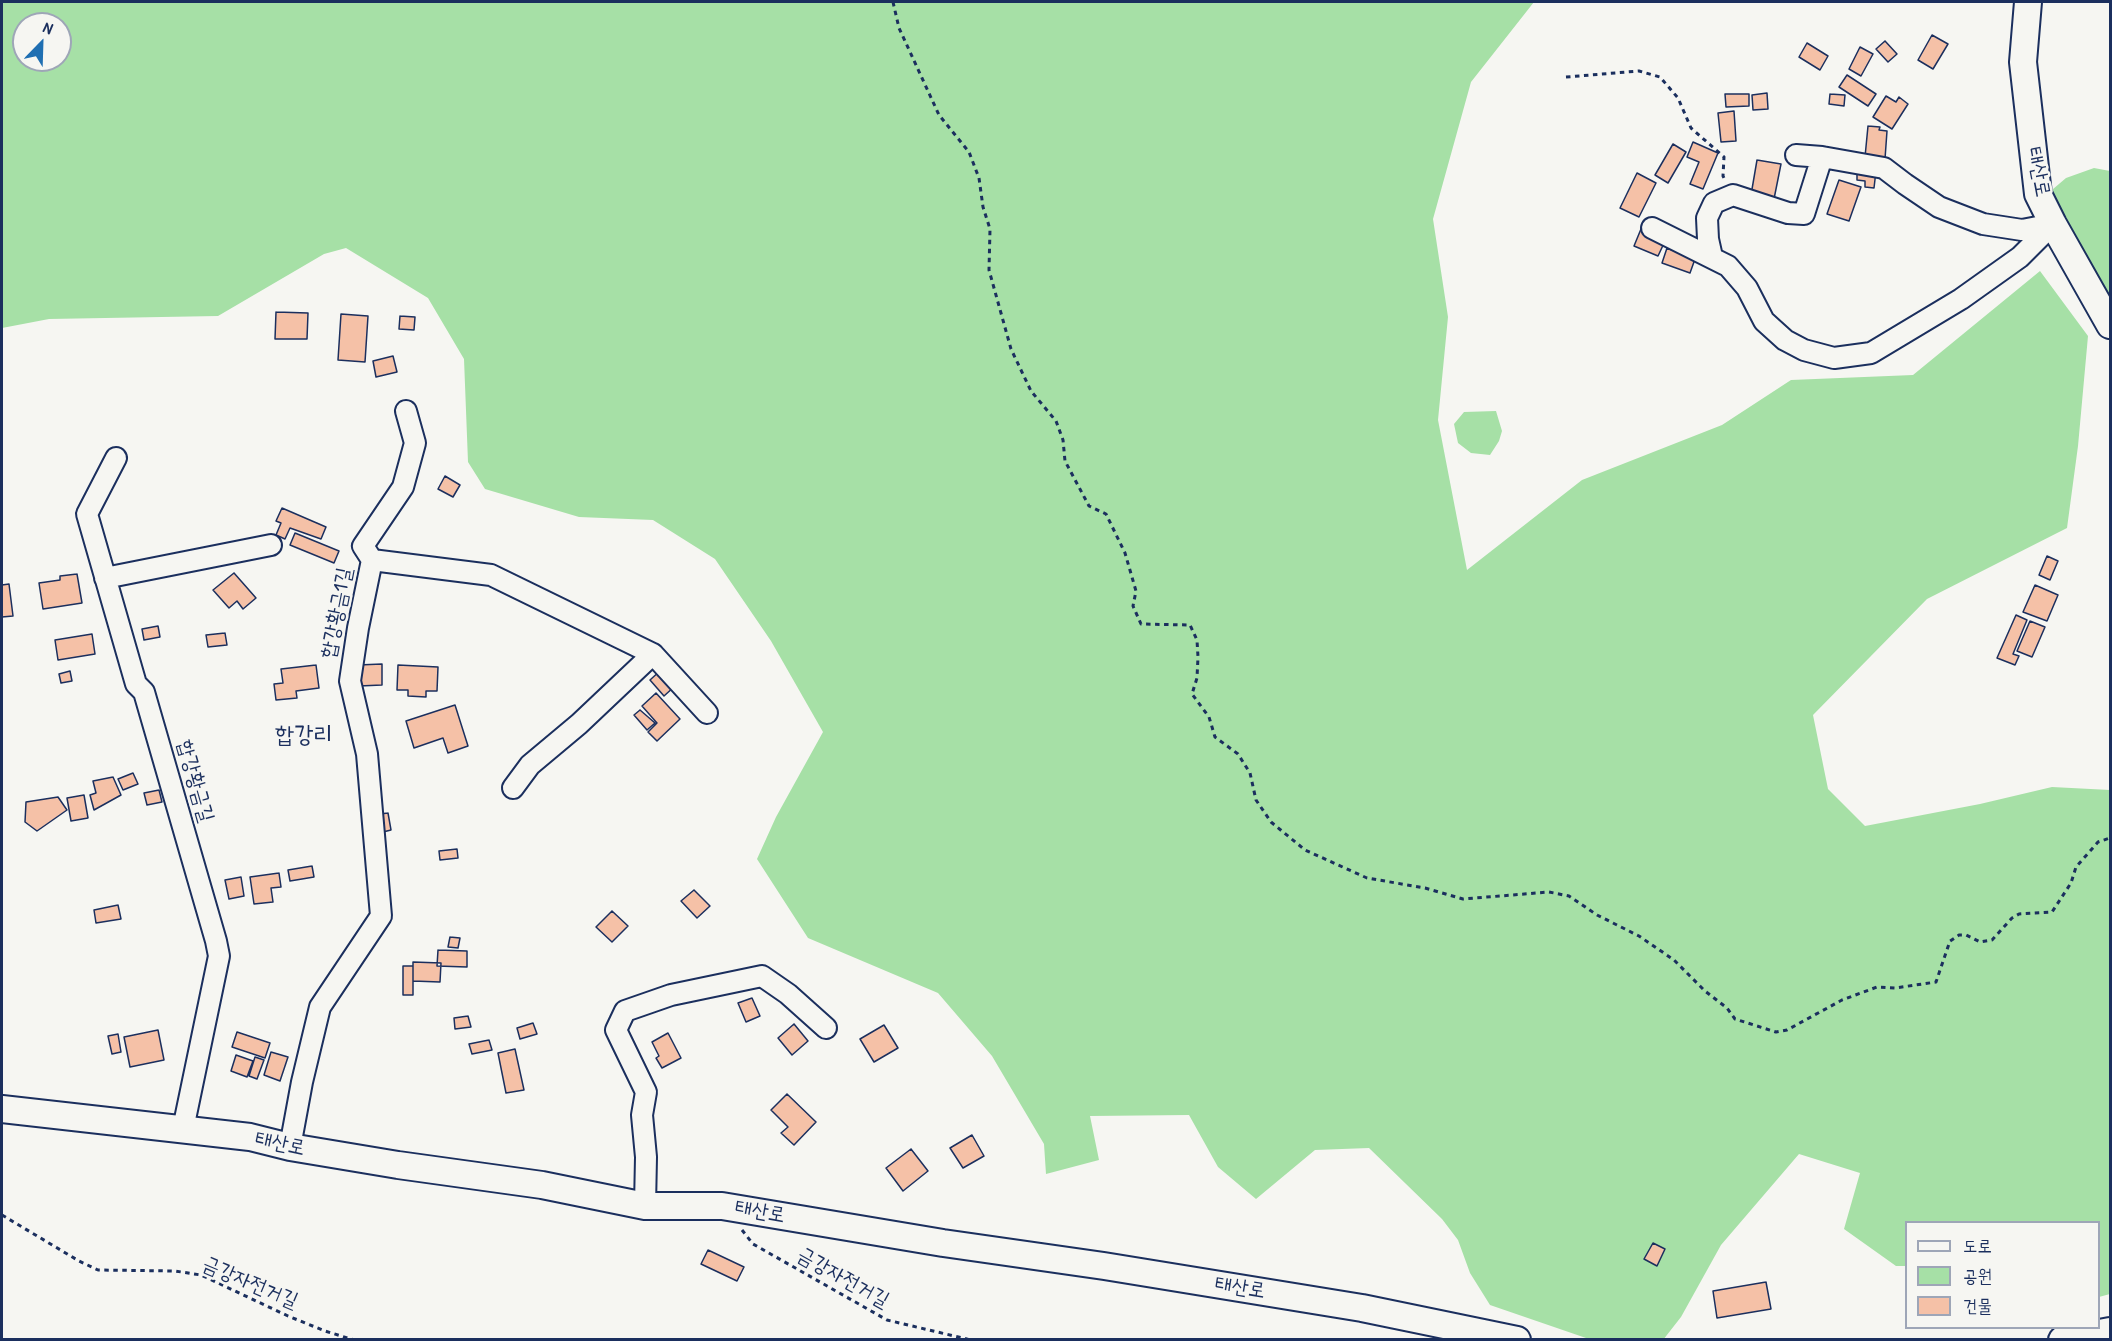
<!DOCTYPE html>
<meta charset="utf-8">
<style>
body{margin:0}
#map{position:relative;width:2112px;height:1341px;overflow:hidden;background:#f6f6f2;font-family:"Patrick Hand","Poor Story",sans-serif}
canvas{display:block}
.frame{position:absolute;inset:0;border:3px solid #1b2f5e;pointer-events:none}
.legend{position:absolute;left:1905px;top:1221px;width:195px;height:108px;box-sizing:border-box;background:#f6f6f2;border:2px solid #9ea6b7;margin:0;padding:8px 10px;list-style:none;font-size:18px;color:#1b2f5e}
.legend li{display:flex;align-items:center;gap:12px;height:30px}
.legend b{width:30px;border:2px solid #9ea6b7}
.north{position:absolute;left:12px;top:12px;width:60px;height:60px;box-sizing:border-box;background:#f6f6f2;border:2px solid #9ea6b7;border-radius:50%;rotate:23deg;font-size:16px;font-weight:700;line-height:24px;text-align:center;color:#1b2f5e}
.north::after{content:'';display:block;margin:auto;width:21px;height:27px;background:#1f6fb2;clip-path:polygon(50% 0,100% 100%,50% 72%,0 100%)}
</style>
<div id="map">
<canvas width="2112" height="1341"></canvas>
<div class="frame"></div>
<ul class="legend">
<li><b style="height:8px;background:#f6f6f2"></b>도로</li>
<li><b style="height:16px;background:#a6e0a6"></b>공원</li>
<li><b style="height:16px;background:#f5c1a7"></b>건물</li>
</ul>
<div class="north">N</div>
</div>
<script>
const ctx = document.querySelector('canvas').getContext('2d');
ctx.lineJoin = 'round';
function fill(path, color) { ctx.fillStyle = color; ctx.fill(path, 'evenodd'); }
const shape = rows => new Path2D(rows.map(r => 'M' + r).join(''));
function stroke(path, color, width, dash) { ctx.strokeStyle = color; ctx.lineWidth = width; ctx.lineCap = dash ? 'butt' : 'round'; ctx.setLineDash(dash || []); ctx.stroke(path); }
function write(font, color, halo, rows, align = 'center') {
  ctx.font = font + ' "Patrick Hand","Poor Story",sans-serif'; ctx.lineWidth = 5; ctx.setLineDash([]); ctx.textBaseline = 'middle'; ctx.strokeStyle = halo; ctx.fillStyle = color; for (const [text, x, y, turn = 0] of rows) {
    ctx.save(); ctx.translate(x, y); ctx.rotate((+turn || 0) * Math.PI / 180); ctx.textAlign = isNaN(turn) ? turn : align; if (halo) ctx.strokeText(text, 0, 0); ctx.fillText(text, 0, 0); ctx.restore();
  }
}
const green = shape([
 [2,2,1534,2,1471,82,1433,219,1448,317,1438,420,1467,570,1582,480,1722,425,1791,380,1913,375,2040,271,2088,336,2078,446,2067,528,1927,599,1813,715,1828,789,1865,826,1980,804,2052,787,2110,790,2110,1294,2099,1297,2098,1222,1906,1222,1906,1266,1896,1266,1844,1229,1860,1173,1799,1154,1721,1245,1681,1317,1663,1340,1586,1338,1490,1305,1470,1273,1458,1240,1442,1219,1369,1148,1315,1150,1256,1199,1218,1167,1189,1115,1090,1116,1099,1160,1046,1174,1044,1144,992,1056,938,993,808,938,757,859,776,817,823,732,771,641,715,559,653,520,579,517,485,489,468,462,464,359,428,298,346,248,324,254,218,316,49,319,2,328],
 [24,24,60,24,60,60,24,60],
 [2094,168,2110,171,2110,305,2046,195,2066,178],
 [1496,411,1502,431,1499,441,1490,455,1471,453,1458,443,1454,424,1464,412]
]);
const building = shape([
 [1932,35,1948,44,1933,69,1918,60,1932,35],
 [1885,41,1897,54,1888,62,1876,49,1885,41],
 [1807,43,1828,56,1820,70,1799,57,1807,43],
 [1860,47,1873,54,1861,76,1849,69,1860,47],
 [1847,75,1876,94,1868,106,1839,87,1847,75],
 [1767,93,1768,109,1753,110,1752,95,1767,93],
 [1725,94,1749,94,1749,106,1726,107,1725,94],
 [1830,94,1845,95,1844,106,1829,104,1830,94],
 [1886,96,1896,102,1899,97,1908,104,1892,129,1873,117,1886,96],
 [1734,111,1736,141,1721,142,1718,113,1734,111],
 [1868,126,1880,127,1879,130,1887,131,1885,159,1865,157,1868,126],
 [1693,142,1718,153,1703,189,1690,184,1699,162,1687,157,1693,142],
 [1673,144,1686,152,1668,183,1655,175,1673,144],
 [1757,160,1781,164,1774,199,1751,195,1757,160],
 [1857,170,1876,171,1874,188,1865,187,1865,181,1857,180,1857,170],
 [1637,173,1656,183,1639,217,1620,208,1637,173],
 [1839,180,1861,187,1849,221,1827,214,1839,180],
 [1641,229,1666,239,1658,256,1634,246,1641,229],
 [1667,248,1695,259,1690,273,1662,263,1667,248],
 [276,312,308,313,307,339,275,339,276,312],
 [341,314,368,316,365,362,338,360,341,314],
 [400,316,415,317,414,330,399,329,400,316],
 [393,356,397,372,376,377,373,361,393,356],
 [445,476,460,485,453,497,438,489,445,476],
 [282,508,326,527,321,539,290,528,285,539,276,535,281,523,276,521,282,508],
 [295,533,339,551,334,563,290,545,295,533],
 [2047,556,2058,561,2050,580,2039,575,2047,556],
 [234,573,256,598,243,609,237,601,229,608,213,590,234,573],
 [77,574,82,603,43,609,39,583,60,580,60,576,77,574],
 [9,584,13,616,2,617,2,585,9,584],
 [2035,585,2058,595,2047,621,2023,612,2035,585],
 [2016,615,2027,620,2013,654,2019,656,2015,665,1997,658,2016,615],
 [2030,621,2045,627,2032,657,2017,651,2030,621],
 [158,626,160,637,144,640,142,629,158,626],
 [225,633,227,645,208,647,206,635,225,633],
 [92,634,95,654,58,660,55,640,92,634],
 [382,664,382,685,359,686,358,665,382,664],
 [316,665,319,688,296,691,297,698,276,700,274,684,283,683,281,669,316,665],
 [398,665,438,667,437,691,426,691,426,697,408,696,408,690,397,690,398,665],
 [661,670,675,686,664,696,650,680,661,670],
 [70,671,72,681,61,683,59,674,70,671],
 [656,693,680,719,657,741,648,732,657,723,642,706,656,693],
 [455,705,468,746,448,753,443,738,414,748,406,721,455,705],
 [640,710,655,723,647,730,634,715,640,710],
 [133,773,138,784,123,790,118,779,133,773],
 [113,777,121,795,94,810,90,795,96,793,93,781,113,777],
 [159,790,162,802,147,805,144,793,159,790],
 [84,795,88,818,71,821,67,798,84,795],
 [58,797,67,810,37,831,25,822,26,802,58,797],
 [388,813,391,830,383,832,380,814,388,813],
 [457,849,458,858,440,860,439,851,457,849],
 [312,866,314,877,290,881,288,870,312,866],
 [279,873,281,887,271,888,273,902,254,904,250,877,279,873],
 [241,877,244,896,229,899,225,880,241,877],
 [694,890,710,906,697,918,681,901,694,890],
 [118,905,121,919,96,923,94,910,118,905],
 [612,911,628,926,612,942,596,927,612,911],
 [450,937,460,938,458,948,448,947,450,937],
 [438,950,467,951,467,967,437,966,438,950],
 [413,962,441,963,440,982,413,981,413,962],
 [403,966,413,966,413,995,403,995,403,966],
 [752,998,760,1016,746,1022,738,1003,752,998],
 [468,1016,471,1027,455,1029,454,1018,468,1016],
 [533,1023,537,1034,520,1039,517,1028,533,1023],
 [794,1024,808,1041,792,1055,778,1038,794,1024],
 [884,1025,898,1048,874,1062,860,1039,884,1025],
 [158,1030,164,1060,130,1067,124,1037,158,1030],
 [237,1032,270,1043,265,1058,232,1047,237,1032],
 [668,1033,681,1058,662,1068,656,1058,659,1056,652,1042,668,1033],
 [118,1034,121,1052,112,1054,108,1036,118,1034],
 [489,1040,492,1050,472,1054,469,1044,489,1040],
 [515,1049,524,1090,506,1093,498,1053,515,1049],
 [271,1052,288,1057,280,1081,264,1075,271,1052],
 [236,1055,253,1061,247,1077,231,1071,236,1055],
 [255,1057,264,1060,257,1079,249,1076,255,1057],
 [787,1094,816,1122,794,1145,781,1133,788,1127,771,1110,787,1094],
 [972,1135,984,1156,963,1168,950,1148,972,1135],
 [911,1149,928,1171,903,1191,886,1168,911,1149],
 [1653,1243,1665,1249,1657,1266,1644,1259,1653,1243],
 [708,1250,744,1267,737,1281,701,1264,708,1250],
 [1766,1282,1771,1309,1717,1318,1713,1291,1766,1282]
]);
const path = shape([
 [893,2,899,28,939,115,969,152,979,178,983,207,990,229,989,270,1011,349,1031,391,1056,421,1063,440,1065,461,1089,506,1106,514,1125,553,1136,591,1133,606,1141,624,1190,625,1197,640,1198,657,1197,678,1192,694,1209,717,1215,737,1238,754,1250,773,1256,800,1271,822,1305,850,1367,878,1425,888,1463,899,1549,892,1569,896,1597,915,1639,936,1674,960,1705,991,1727,1008,1735,1019,1776,1032,1787,1030,1842,1000,1877,987,1895,988,1936,982,1950,941,1959,935,1966,935,1980,942,1992,940,2012,918,2019,914,2052,912,2071,883,2076,867,2098,842,2110,838],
 [1566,77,1639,71,1660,77,1678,98,1691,128,1724,157,1723,176,1725,180],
 [2,1215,79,1261,98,1270,175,1271,201,1275,288,1316,325,1331,354,1340],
 [742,1230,753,1244,887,1320,971,1340]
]);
const minor = shape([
 [1652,228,1728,266,1747,288,1764,321,1785,340,1804,350,1834,358,1871,353,1961,299,2020,257,2053,224,2022,230,1983,224,1939,207,1905,184,1884,168,1822,157,1796,155],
 [1712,257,1708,239,1707,218,1714,203,1733,195,1788,213,1804,214,1822,157],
 [116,458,87,514,136,684,144,692,216,941,219,956,183,1129],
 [372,560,363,546,403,487,415,443,406,411],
 [105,578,271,545],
 [653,654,707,713],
 [290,1147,302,1082,320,1007,381,916,367,754,350,681,358,628,372,560,491,575,653,654,579,724,530,765,513,788],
 [645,1206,646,1157,642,1115,646,1092,616,1030,625,1011,671,995,762,976,788,994,826,1028]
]);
const tertiary = shape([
 [2028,2,2023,62,2038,194,2053,224,2110,325],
 [2,1109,250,1137,290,1147,398,1165,542,1185,645,1206,722,1206,943,1243,1104,1266,1362,1308,1517,1340],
 [2062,1340,2110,1331]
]);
const streetNames = [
 ["태산로",2038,172,79],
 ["합강황금1길",337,613,-79],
 ["합강황금길",195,781,74],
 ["태산로",280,1144,12],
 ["태산로",760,1212,10],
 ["금강자전거길",843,1278,29],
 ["금강자전거길",250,1283,23],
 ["태산로",1240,1288,9]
];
const quarterNames = [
 ["합강리",304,736]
];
fill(green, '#a6e0a6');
fill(building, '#f5c1a7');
stroke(building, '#1b2f5e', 1.5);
stroke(minor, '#1b2f5e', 24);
stroke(tertiary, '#1b2f5e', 30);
stroke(path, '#1b2f5e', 3, [4.5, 4.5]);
stroke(minor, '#f6f6f2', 20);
stroke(tertiary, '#f6f6f2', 26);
write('21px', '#1b2f5e', '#f6f6f2', streetNames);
write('24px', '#1b2f5e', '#f6f6f2', quarterNames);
</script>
